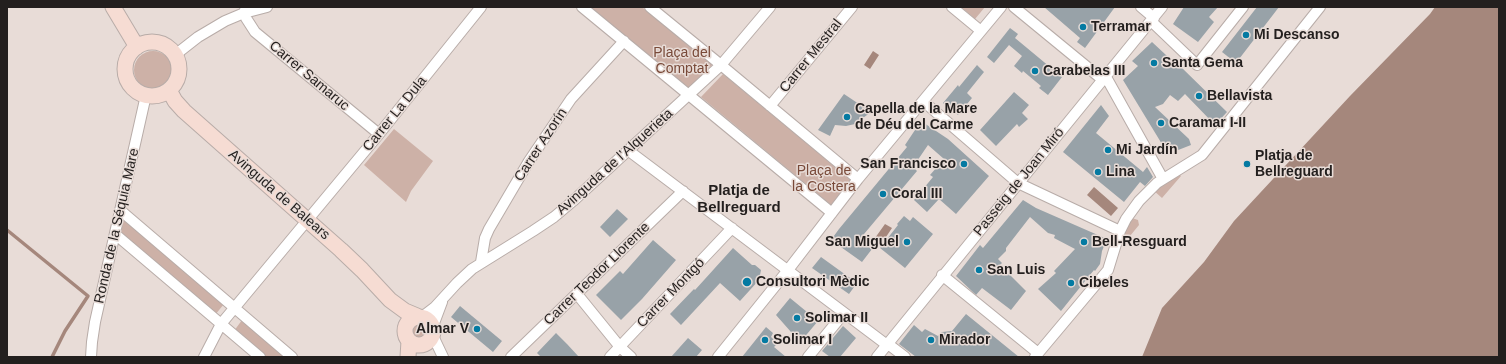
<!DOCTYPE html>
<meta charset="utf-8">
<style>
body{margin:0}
#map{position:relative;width:1506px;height:364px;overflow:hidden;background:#e8dcd7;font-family:Helvetica,sans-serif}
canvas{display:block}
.frame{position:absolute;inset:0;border:8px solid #231f1e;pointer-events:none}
</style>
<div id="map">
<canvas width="1506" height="364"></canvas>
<div class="frame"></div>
</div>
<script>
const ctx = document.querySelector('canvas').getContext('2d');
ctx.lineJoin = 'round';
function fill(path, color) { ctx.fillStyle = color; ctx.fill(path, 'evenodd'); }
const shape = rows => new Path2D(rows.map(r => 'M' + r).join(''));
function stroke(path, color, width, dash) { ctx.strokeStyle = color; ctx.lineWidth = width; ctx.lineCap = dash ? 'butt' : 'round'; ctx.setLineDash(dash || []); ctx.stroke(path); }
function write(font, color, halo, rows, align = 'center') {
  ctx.font = font + ' Helvetica,sans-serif'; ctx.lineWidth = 3; ctx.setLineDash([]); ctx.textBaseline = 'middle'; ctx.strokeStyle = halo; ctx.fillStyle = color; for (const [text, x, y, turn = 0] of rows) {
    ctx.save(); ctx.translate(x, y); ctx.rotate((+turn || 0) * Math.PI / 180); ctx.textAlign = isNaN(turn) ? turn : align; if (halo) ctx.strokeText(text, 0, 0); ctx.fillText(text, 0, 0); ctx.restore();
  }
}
const green = shape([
 [590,7,642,7,712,65,689,88],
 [961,7,985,7,975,19],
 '134 70a19 19 0 1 1 38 0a19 19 0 1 1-38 0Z',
 [723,74,851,180,831,205,701,97],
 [394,129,433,161,411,191,406,202,364,165],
 [1179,174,1181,176,1162,198,1153,190],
 [1132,218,1138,220,1139,225,1121,247,1119,246,1129,220],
 [124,219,224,304,215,315,120,235],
 [242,320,286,357,264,357,234,331],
 '410 331a9 9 0 1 1 18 0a9 9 0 1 1-18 0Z'
]);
const water = shape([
 [1435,7,1499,7,1499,357,1142,357,1162,308,1204,262,1234,221,1350,96,1430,14],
 [873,51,879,55,870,69,864,65],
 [1094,187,1118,208,1111,216,1087,195],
 [885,224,892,228,882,243,875,238]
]);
const stream = shape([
 [7,230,88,296,65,331,52,357]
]);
const building = shape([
 [1044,7,1115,7,1085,48,1077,42,1080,38],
 [1184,7,1218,7,1209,17,1214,22,1198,42,1173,24],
 [1257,7,1279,7,1236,63,1222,52],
 [1010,28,1018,34,1015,38,1062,77,1048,95,1039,88,1041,86,1023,71,1022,73,1014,66,1022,56,1009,45,994,63,987,57],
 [1152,42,1180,68,1181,67,1227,112,1215,125,1185,94,1178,101,1170,95,1163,104,1155,107,1189,139,1191,145,1168,154,1123,80,1138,66,1132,61],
 [977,65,984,72,967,93,972,98,958,115,943,103,958,85,959,87],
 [1014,92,1029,105,1022,113,1028,119,1019,127,1017,124,996,146,980,130],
 [844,94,871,112,855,124,846,126,835,125,830,136,818,130],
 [1101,105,1109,116,1096,133,1143,172,1147,167,1153,177,1145,186,1140,182,1124,202,1063,152],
 [921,121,948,139,989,176,956,214,939,199,927,212,914,200,933,177,930,175,944,159,928,145,913,167,917,171,859,240,872,249,862,262,831,240,839,229,907,147,905,145],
 [1023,200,1036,208,1107,239,1102,251,1100,264,1095,271,1094,270,1061,311,1038,289,1056,273,1054,271,1075,249,1054,238,1055,235,1048,233,1030,217,1006,248,1006,251,998,259,1002,263,1000,265,1026,291,1011,310,982,288,976,295,956,276,980,245,983,248],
 [617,209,628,219,610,237,600,227],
 [904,216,910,221,913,217,933,234,905,268,880,248,898,225,897,224],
 [653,240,676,260,642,299,621,320,596,295,620,271,623,274],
 [733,248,752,265,755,265,761,270,759,280,740,301,720,283,681,325,670,314,694,289,695,290],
 [821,257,857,283,849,294,812,268],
 [790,298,818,321,802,340,791,332,776,315],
 [460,306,502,341,493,352,451,317],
 [966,314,1019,357,916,357,899,344,914,325,922,332,925,329,938,336,942,332,952,331],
 [843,326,856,338,840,357,830,357,822,351],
 [766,327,773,333,771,337,778,343,774,347,786,357,742,357],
 [556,333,567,344,579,357,541,357,537,353],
 [688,338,702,350,696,357,671,357]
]);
const street = shape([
 [246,7,244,13,246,18,255,32,379,134],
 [582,7,832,213],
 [650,7,721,65,858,179],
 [952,7,981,31],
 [1014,7,1103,80],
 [1141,7,1154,18],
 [1151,21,1197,65,1243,7],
 [175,55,198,37,225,21,244,13,267,7],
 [1106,77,1163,179],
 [923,101,1018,183,1120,231],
 [770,106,852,7],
 [629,151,887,345],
 [120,210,292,357],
 [115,234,260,357],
 [481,262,485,238,489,229,529,161,571,99,624,41],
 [942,275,1038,353],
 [577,294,620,347,631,357],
 [422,317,435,307,457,283,472,269,533,231,554,217,573,201,721,65,770,7],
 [433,326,442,302],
 [433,336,443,357],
 [888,344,905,357],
 [91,357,92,342,95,322,146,95],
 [204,357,221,324,379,134,481,7],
 [511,357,683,191],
 [610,357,732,228],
 [718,357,788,270,858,179,1001,7],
 [808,357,844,313],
 [877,357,1162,7],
 [1035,357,1108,270,1120,231,1126,219,1139,201,1157,183,1202,155,1320,7]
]);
const secondary = shape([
 [113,7,137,47],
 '125 69a27 27 0 1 1 54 0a27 27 0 1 1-54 0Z',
 [169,90,175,101,184,111,341,250,362,270,390,300,405,311,417,316],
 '405 331a14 14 0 1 1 28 0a14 14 0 1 1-28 0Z',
 [408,357,409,341]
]);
const markers = [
 [1083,27,4,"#047aa2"],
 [1246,35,4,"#047aa2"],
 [1154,63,4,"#047aa2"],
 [1035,71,4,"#047aa2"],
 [1199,96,4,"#047aa2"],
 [847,117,4,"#047aa2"],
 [1161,123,4,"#047aa2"],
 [1108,150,4,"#047aa2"],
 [964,164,4,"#047aa2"],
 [1247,164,4,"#047aa2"],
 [1098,172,4,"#047aa2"],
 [883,194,4,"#047aa2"],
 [907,242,4,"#047aa2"],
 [1084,242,4,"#047aa2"],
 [979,270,4,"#047aa2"],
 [747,282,5,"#047aa2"],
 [1071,283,4,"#047aa2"],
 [797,318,4,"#047aa2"],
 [477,329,4,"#047aa2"],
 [765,340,4,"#047aa2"],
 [931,340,4,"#047aa2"]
];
const poiNames = [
 ["Terramar",1091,27],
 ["Mi Descanso",1254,35],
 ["Santa Gema",1162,63],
 ["Carabelas III",1043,71],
 ["Bellavista",1207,96],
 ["Capella de la Mare",855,109],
 ["de Déu del Carme",855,125],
 ["Caramar I-II",1169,123],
 ["Mi Jardín",1116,150],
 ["Platja de",1255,156],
 ["Bellreguard",1255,172],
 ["San Francisco",956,164,"right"],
 ["Lina",1106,172],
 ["Coral III",891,194],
 ["San Miguel",899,242,"right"],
 ["Bell-Resguard",1092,242],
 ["San Luis",987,270],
 ["Consultori Mèdic",756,282],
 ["Cibeles",1079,283],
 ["Solimar II",805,318],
 ["Almar V",469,329,"right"],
 ["Solimar I",773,340],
 ["Mirador",939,340]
];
const parkNames = [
 ["Plaça del",682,53],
 ["Comptat",682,69],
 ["Plaça de",824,171],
 ["la Costera",824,187]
];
const streetNames = [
 ["Carrer Mestral",811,56,-51],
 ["Carrer Samaruc",309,76,40],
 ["Carrer La Dula",395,114,-51],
 ["Carrer Azorín",541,145,-57],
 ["Avinguda de l’Alquerieta",615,162,-42],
 ["Passeig de Joan Miró",1019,182,-51],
 ["Avinguda de Balears",279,195,41],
 ["Ronda de la Séquia Mare",117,226,-77],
 ["Carrer Teodor Llorente",597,274,-44],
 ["Carrer Montgó",671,293,-46]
];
const neighbourhoodNames = [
 ["Platja de",739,191],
 ["Bellreguard",739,208]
];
fill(green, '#cdb1a7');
fill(water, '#a5877c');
stroke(stream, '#a5877c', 3.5);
fill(building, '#98a2a8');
stroke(street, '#b8aca8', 12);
stroke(secondary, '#b8aca8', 17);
stroke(street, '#fff', 10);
stroke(secondary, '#f6dcd3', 15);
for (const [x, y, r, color] of markers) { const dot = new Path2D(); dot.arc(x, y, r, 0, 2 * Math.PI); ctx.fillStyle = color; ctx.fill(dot); stroke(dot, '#e8dcd7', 1.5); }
write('bold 14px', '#231f1e', '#e8dcd7', poiNames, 'left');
write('14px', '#794a39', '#e8dcd7', parkNames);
write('14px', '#231f1e', '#e8dcd7', streetNames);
write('bold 15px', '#231f1e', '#e8dcd7', neighbourhoodNames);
</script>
